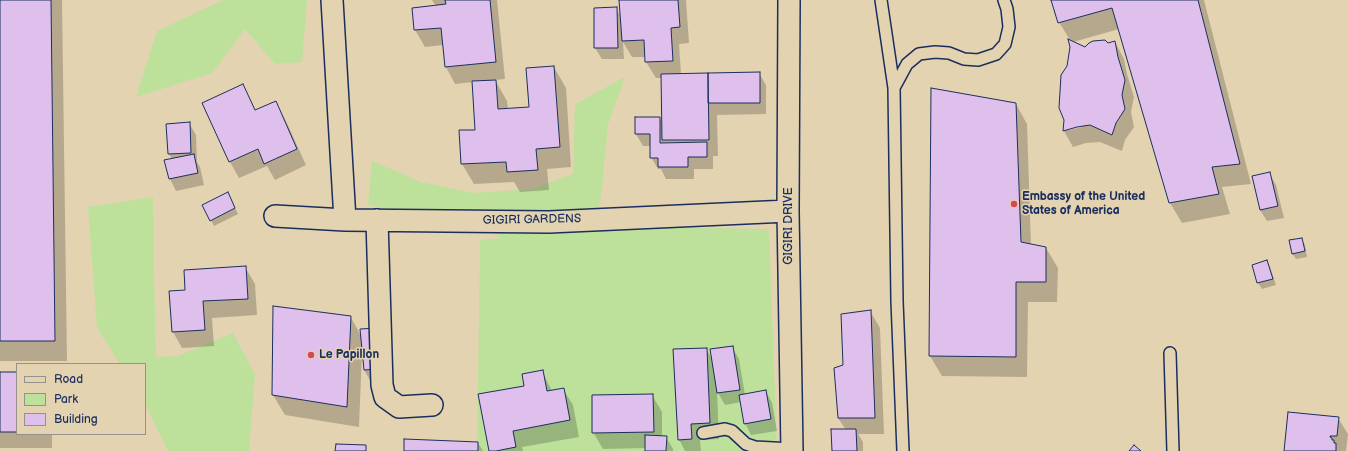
<!DOCTYPE html>
<style>
body{margin:0}
#map{position:relative;width:1348px;height:451px;overflow:hidden;background:#e4d3b0;font-family:"Balsamiq Sans",sans-serif}
canvas{display:block}
.legend{position:absolute;left:16px;top:363px;width:130px;height:72px;box-sizing:border-box;background:#e4d3b0;border:1px solid #94918f;margin:0;padding:5px 7px;list-style:none;font-size:12px;color:#1b2f5e}
.legend li{display:flex;align-items:center;gap:8px;height:20px}
.legend b{width:20px;border:1px solid #94918f}
</style>
<div id="map">
<canvas width="1348" height="451"></canvas>
<ul class="legend">
<li><b style="height:5px;background:#e4d3b0"></b>Road</li>
<li><b style="height:11px;background:#bde19b"></b>Park</li>
<li><b style="height:11px;background:#dfbfec"></b>Building</li>
</ul>
</div>
<script>
const ctx = document.querySelector('canvas').getContext('2d');
ctx.lineJoin = 'round';
function fill(path, color) { ctx.fillStyle = color; ctx.fill(path, 'evenodd'); }
const shape = rows => new Path2D(rows.map(r => 'M' + r).join(''));
function stroke(path, color, width, dash) { ctx.strokeStyle = color; ctx.lineWidth = width; ctx.lineCap = dash ? 'butt' : 'round'; ctx.setLineDash(dash || []); ctx.stroke(path); }
function write(font, color, halo, rows, align = 'center') {
  ctx.font = font + ' "Balsamiq Sans",sans-serif'; ctx.lineWidth = 3; ctx.setLineDash([]); ctx.textBaseline = 'middle'; ctx.strokeStyle = halo; ctx.fillStyle = color; for (const [text, x, y, turn = 0] of rows) {
    ctx.save(); ctx.translate(x, y); ctx.rotate((+turn || 0) * Math.PI / 180); ctx.textAlign = isNaN(turn) ? turn : align; if (halo) ctx.strokeText(text, 0, 0); ctx.fillText(text, 0, 0); ctx.restore();
  }
}
const green = shape([
 [223,0,307,0,302,62,275,64,245,29,212,73,136,97,157,31],
 [625,77,608,124,602,190,595,230,627,227,769,229,777,451,477,451,480,240,501,238,499,235,368,205,372,161,421,182,473,193,532,189,573,174,575,104],
 [153,197,154,272,156,357,178,356,233,333,255,375,249,451,168,451,145,404,145,364,120,364,97,328,88,207]
]);
const shadow = shape([
 [0,0,62,0,67,361,0,361],
 [432,0,497,0,505,79,495,80,507,101,508,109,530,108,554,67,566,88,571,167,547,169,549,190,520,192,514,182,474,184,462,164,476,131,473,82,455,84,446,67,443,45,425,47,415,30,413,9,436,6],
 [620,0,686,0,689,43,679,44,681,74,759,73,766,85,766,114,717,115,718,156,713,156,713,169,694,169,694,179,666,179,661,169,658,169,651,157,651,146,643,146,636,134,659,118,663,123,662,78,656,78,646,62,646,57,632,57,623,42,624,59,602,59,595,48,616,8,621,17],
 [1052,0,1204,0,1251,184,1222,187,1230,214,1182,223,1170,203,1119,29,1073,42,1085,48,1115,42,1124,59,1127,74,1134,97,1131,112,1134,127,1125,140,1122,151,1100,142,1086,143,1073,147,1064,131,1068,66,1071,47,1070,40,1059,22],
 [1081,125,1082,127,1069,130,1069,128],
 [243,86,256,111,275,102,285,119,306,165,275,180,267,166,239,178,230,162,203,104],
 [1016,104,1027,124,1031,245,1046,248,1058,268,1057,302,1028,302,1027,377,942,376,930,356],
 [189,123,196,135,197,162,200,167,204,185,176,191,170,179,172,159,169,154,167,124],
 [1269,173,1276,185,1284,218,1267,221,1260,210],
 [231,199,238,214,214,226,211,220],
 [1302,239,1305,245,1307,257,1296,259,1292,253],
 [1267,261,1270,267,1276,285,1262,289,1258,283,1253,266],
 [245,267,255,284,257,315,212,318,214,346,182,348,173,332,186,291],
 [870,311,880,328,884,434,858,434,863,442,863,451,833,451,846,430,838,418,844,366],
 [350,316,386,380,371,382,364,370,363,352,362,352,359,427,285,415,273,395],
 [732,347,739,359,745,395,766,391,772,403,777,431,751,435,745,423,741,402,725,405,717,391,719,439,700,440,701,451,685,451,679,439,706,349,713,360],
 [542,371,552,391,563,389,573,405,579,437,522,447,523,451,490,451],
 [0,373,17,373,17,434,52,434,52,448,0,448],
 [652,395,662,412,662,437,666,437,673,449,673,451,646,451,646,448,603,449,593,432],
 [1338,418,1348,434,1346,451,1285,451],
 [478,443,483,451,405,451]
]);
const building = shape([
 [0,0,51,0,55,341,0,341,0,0],
 [445,0,490,0,496,62,445,67,441,28,414,30,412,8,446,4,445,0],
 [619,0,678,0,680,27,671,28,673,61,645,62,644,40,622,41,619,0],
 [1051,0,1198,0,1240,164,1212,167,1219,194,1169,203,1112,8,1058,23,1051,0],
 [617,7,618,48,594,48,594,8,617,7],
 [1068,39,1085,47,1089,43,1093,41,1105,40,1108,43,1115,41,1118,57,1125,80,1122,95,1125,109,1116,123,1112,135,1090,125,1077,127,1063,131,1064,120,1059,108,1061,75,1067,66,1070,47,1068,39],
 [554,66,560,147,536,149,538,170,507,172,506,162,461,164,459,130,475,130,472,81,496,80,498,109,529,107,526,68,554,66],
 [760,72,760,103,708,103,708,73,760,72],
 [708,73,709,140,662,140,661,74,708,73],
 [243,84,255,110,276,101,297,149,264,164,258,149,229,162,202,103,243,84],
 [931,88,1016,103,1021,242,1046,247,1046,282,1016,282,1016,357,929,356,931,88],
 [635,117,660,117,660,143,707,142,707,157,688,157,688,167,658,167,658,158,650,158,650,134,635,134,635,117],
 [190,122,191,153,168,154,166,124,190,122],
 [194,154,198,173,169,179,164,160,194,154],
 [1270,172,1278,206,1260,210,1252,176,1270,172],
 [228,192,235,208,210,221,202,205,228,192],
 [1302,238,1305,251,1292,254,1289,240,1302,238],
 [1267,260,1273,279,1257,283,1252,265,1267,260],
 [246,266,248,299,203,301,205,330,172,332,169,291,185,290,184,270,246,266],
 [273,306,351,316,347,407,272,395,273,306],
 [871,310,875,418,838,418,834,368,843,365,841,314,871,310],
 [377,328,380,369,364,370,360,329,377,328],
 [733,346,740,390,717,393,710,349,733,346],
 [707,348,710,423,691,424,692,439,678,440,673,349,707,348],
 [543,370,547,391,564,388,570,420,513,431,516,447,496,451,489,451,478,394,524,386,522,374,543,370],
 [0,372,17,372,17,432,0,432,0,372],
 [766,390,771,419,744,424,739,395,766,390],
 [653,394,654,432,592,433,592,395,653,394],
 [1288,412,1339,417,1337,436,1330,436,1330,437,1332,438,1332,440,1334,440,1334,443,1336,443,1336,451,1284,451,1288,412],
 [831,429,856,429,857,451,832,451,831,429],
 [645,435,667,436,666,451,645,451,645,435],
 [404,439,478,442,478,451,404,451,404,439],
 [336,444,366,445,366,451,335,451,336,444],
 [1134,445,1141,451,1129,451,1134,445]
]);
const lane = shape([
 [881,0,894,88,897,301,903,451],
 [894,88,907,64,919,54,935,52,949,53,964,59,978,60,996,54,1005,44,1009,27,1007,9,1004,0],
 [1170,353,1173,451],
 [703,433,725,429,732,431,746,444,755,447,792,449]
]);
const street = shape([
 [332,0,345,220],
 [789,0,788,211,792,451],
 [275,216,345,220,549,222,788,211],
 [377,220,382,385,385,397,399,407,432,405]
]);
const markers = [
 [1014,204,4,"#d1495b"],
 [311,355,4,"#d1495b"]
];
const poiNames = [
 ["Embassy of the United",1022,197],
 ["States of America",1022,211],
 ["Le Papillon",319,355]
];
const streetNames = [
 ["GIGIRI GARDENS",532,220,-1],
 ["GIGIRI DRIVE",789,226,-90]
];
fill(green, '#bde19b');
fill(shadow, '#0003');
fill(building, '#dfbfec');
stroke(building, '#1b2f5e', 1);
stroke(lane, '#1b2f5e', 14);
stroke(street, '#1b2f5e', 24);
stroke(lane, '#e4d3b0', 11);
stroke(street, '#e4d3b0', 21);
for (const [x, y, r, color] of markers) { const dot = new Path2D(); dot.arc(x, y, r, 0, 2 * Math.PI); ctx.fillStyle = color; ctx.fill(dot); stroke(dot, '#e4d3b0', 1.5); }
write('bold 12px', '#1b2f5e', '#e4d3b0', poiNames, 'left');
write('12px', '#1b2f5e', '#e4d3b0', streetNames);
</script>
